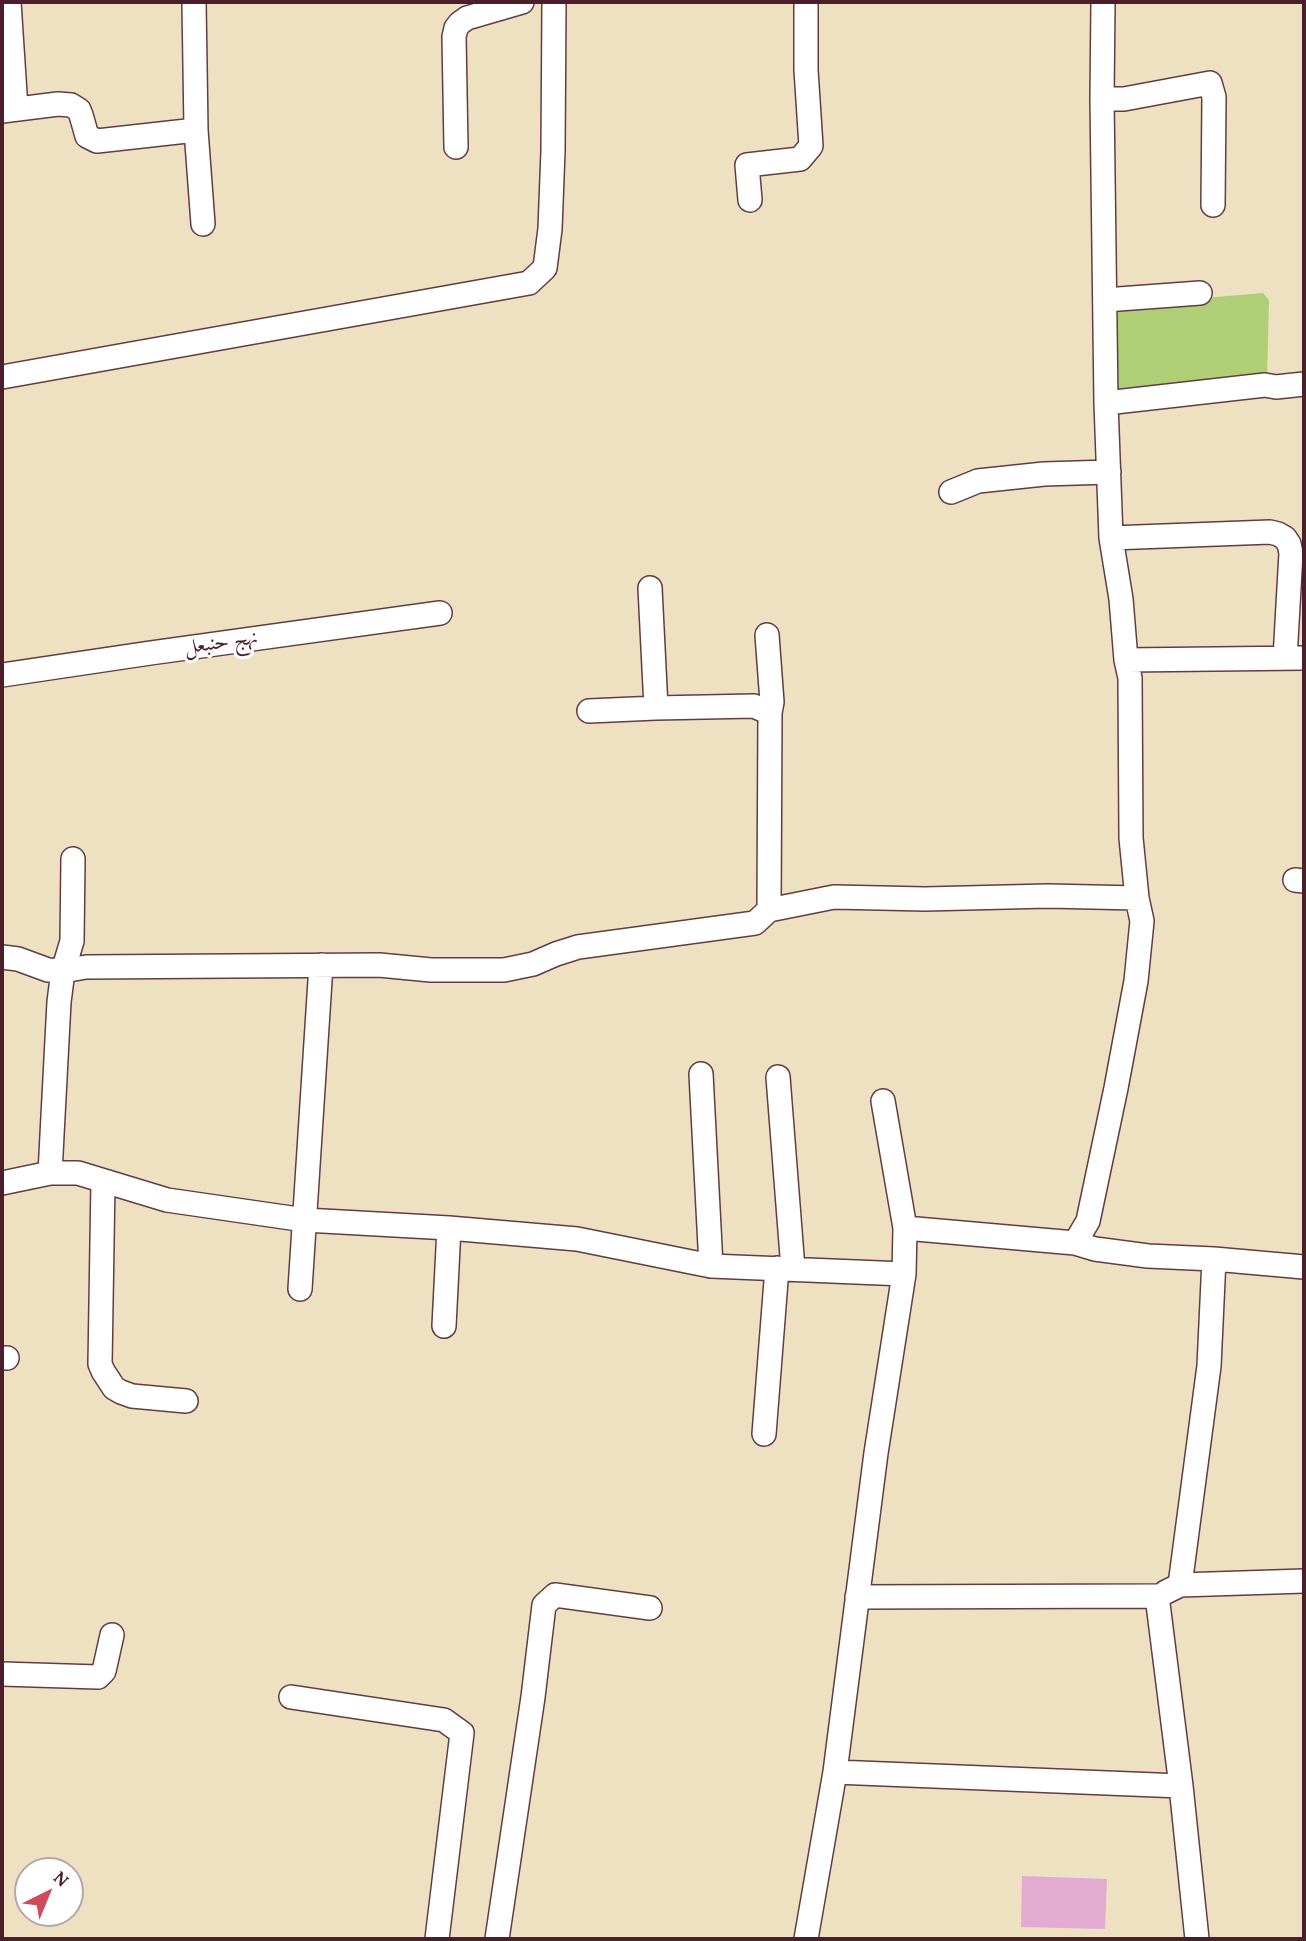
<!DOCTYPE html>
<meta charset="utf-8">
<style>
body{margin:0}
#map{position:relative;width:1306px;height:1941px;overflow:hidden;background:#eee1c2;font-family:"Gentium Book Plus",serif}
canvas{display:block}
.frame{position:absolute;inset:0;border:4px solid #4a1f2b;pointer-events:none}
.north{position:absolute;left:14px;top:1857px;width:70px;height:70px;box-sizing:border-box;background:#fff;border:2px solid #b7a5aa;border-radius:50%;rotate:43deg;font-size:19px;font-weight:700;line-height:28px;text-align:center;color:#4a1f2b}
.north::after{content:'';display:block;margin:auto;width:24px;height:32px;background:#d1495b;clip-path:polygon(50% 0,100% 100%,50% 72%,0 100%)}
</style>
<div id="map">
<canvas width="1306" height="1941"></canvas>
<div class="frame"></div>
<div class="north">N</div>
</div>
<script>
const ctx = document.querySelector('canvas').getContext('2d');
ctx.lineJoin = 'round';
function fill(path, color) { ctx.fillStyle = color; ctx.fill(path, 'evenodd'); }
const shape = rows => new Path2D(rows.map(r => 'M' + r).join(''));
function stroke(path, color, width, dash) { ctx.strokeStyle = color; ctx.lineWidth = width; ctx.lineCap = dash ? 'butt' : 'round'; ctx.setLineDash(dash || []); ctx.stroke(path); }
function write(font, color, halo, rows, align = 'center') {
  ctx.font = font + ' "Gentium Book Plus",Amiri,serif'; ctx.lineWidth = 6; ctx.setLineDash([]); ctx.textBaseline = 'middle'; ctx.strokeStyle = halo; ctx.fillStyle = color; for (const [text, x, y, turn = 0] of rows) {
    ctx.save(); ctx.translate(x, y); ctx.rotate((+turn || 0) * Math.PI / 180); ctx.textAlign = isNaN(turn) ? turn : align; if (halo) ctx.strokeText(text, 0, 0); ctx.fillText(text, 0, 0); ctx.restore();
  }
}
const green = shape([
 [1263,293,1269,300,1267,378,1126,395,1116,386,1115,314,1120,305]
]);
const building = shape([
 [1022,1876,1107,1879,1105,1929,1021,1927]
]);
const minor = shape([
 [9,2,16,109],
 [194,2,196,130,203,224],
 [1102,99,1124,99,1210,83,1214,97,1213,205],
 [2,111,58,104,71,105,79,110,81,115,87,136,97,141,196,130],
 [456,147,454,37,456,28,460,23,467,18,522,2],
 [750,200,747,165,800,159,811,146,806,70,806,2],
 [1105,300,1200,293],
 [2,377,529,283,545,268,550,229,553,151,554,2],
 [1106,403,1265,385,1276,387,1304,384],
 [951,492,978,481,1044,474,1109,472],
 [1111,538,1270,532,1278,534,1285,538,1289,544,1291,553,1285,658],
 [650,588,656,708,754,706,770,713],
 [767,635,772,702,770,713,769,910],
 [1126,660,1304,658],
 [2,675,150,653,440,613],
 [589,711,656,708],
 [1295,880,1304,881],
 [2,957,18,959,48,970,63,971,86,967,379,965,431,970,504,970,533,964,556,954,578,947,755,923,769,910,834,897,925,899,1048,896,1137,898],
 [701,1074,711,1266],
 [778,1077,793,1269],
 [883,1101,905,1228,904,1274],
 [50,1173,59,1002,63,971,72,941,73,859],
 [103,1181,100,1364,103,1371,114,1388,121,1392,132,1396,186,1401],
 [2,1183,50,1173,78,1173,167,1200,305,1220,449,1228,577,1239,711,1266,904,1274,876,1453,835,1772,806,1939],
 [905,1228,1075,1243,1088,1221,1116,1088,1136,981,1142,921,1137,898,1131,838,1130,678,1126,660,1121,599,1111,538,1106,403,1102,99,1103,2],
 [1075,1243,1095,1249,1148,1256,1214,1259,1209,1366,1180,1585],
 [1214,1259,1304,1267],
 [300,1289,321,965],
 [444,1326,449,1228],
 [2,1358,7,1358],
 [764,1434,777,1268],
 [1166,1592,1180,1585,1304,1581],
 [857,1597,1157,1596,1181,1786,1197,1939],
 [2,1674,98,1677,104,1671,112,1635],
 [291,1697,444,1720,462,1733,437,1939],
 [835,1772,1181,1786],
 [497,1939,533,1697,544,1605,555,1595,650,1608]
]);
const streetNames = [
 ["نهج حنبعل",221,643,-8]
];
fill(green, '#aecf76');
fill(building, '#e3aad2');
stroke(minor, '#633c42', 26);
stroke(minor, '#fff', 23);
write('21px', '#4a1f2b', '#fff', streetNames);
</script>
